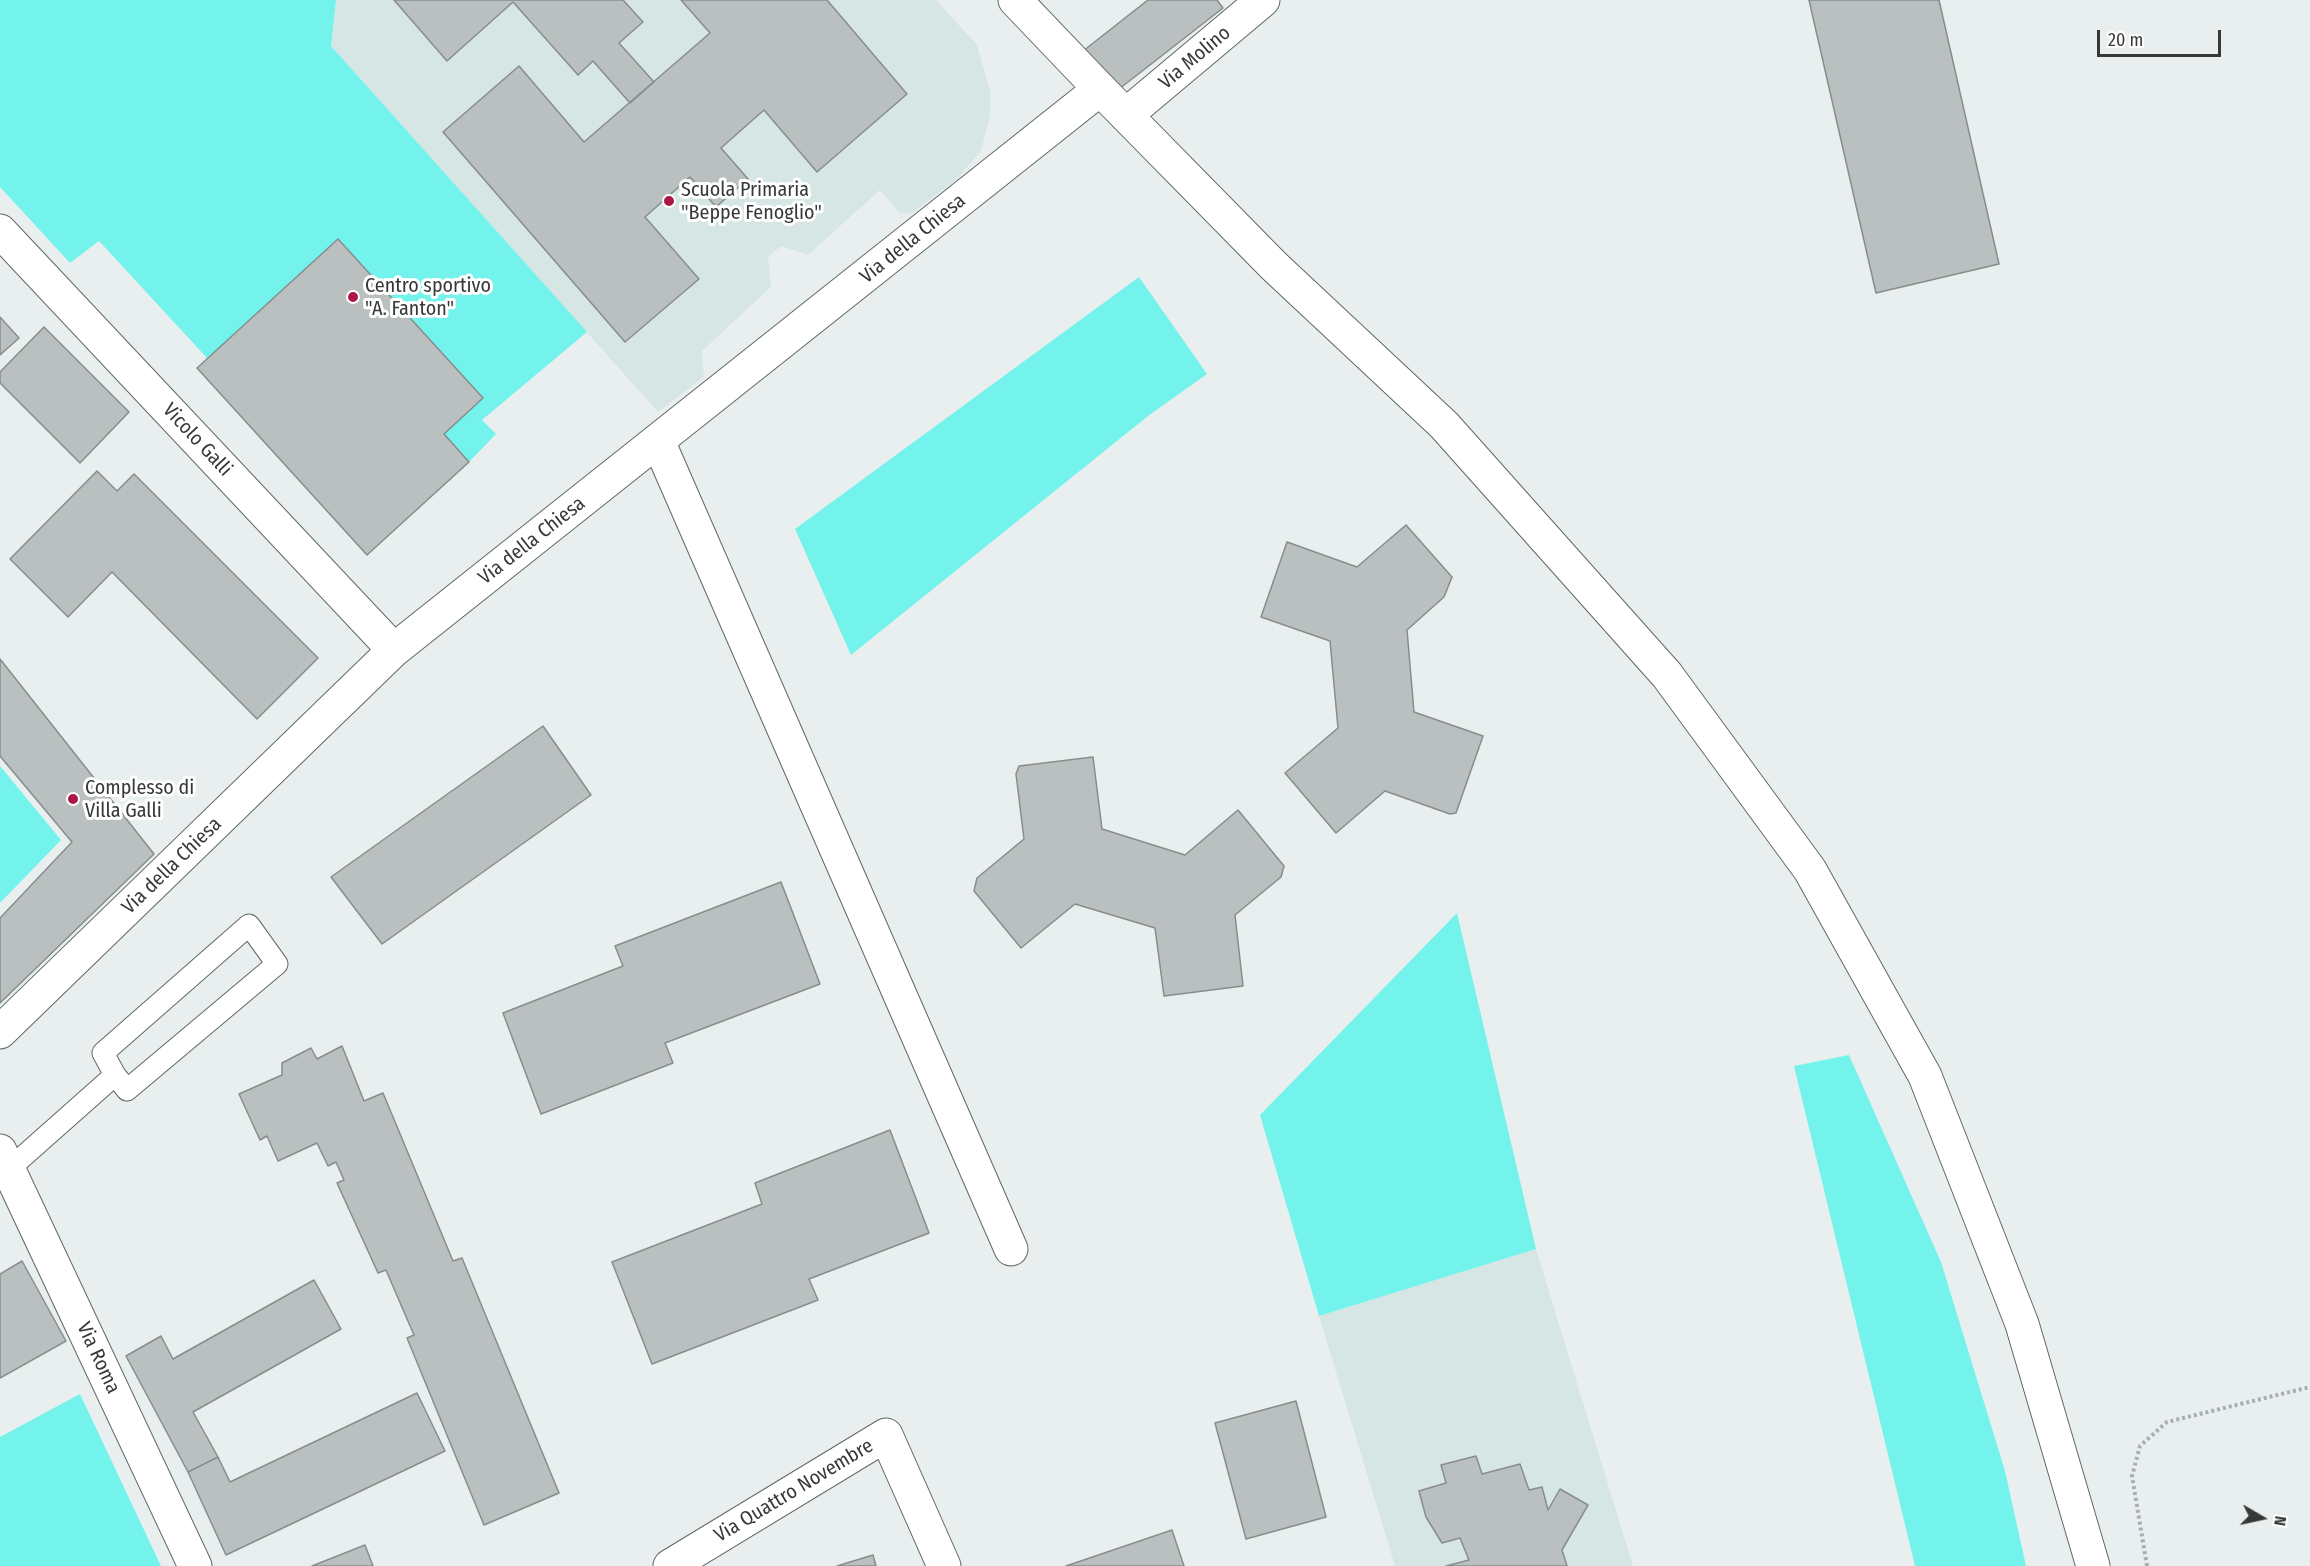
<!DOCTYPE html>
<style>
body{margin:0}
#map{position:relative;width:2310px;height:1566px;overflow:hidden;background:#e9efef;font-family:"Fira Sans Condensed",sans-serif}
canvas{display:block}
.north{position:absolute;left:2232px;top:1488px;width:60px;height:60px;-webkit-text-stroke:4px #fff;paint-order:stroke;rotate:99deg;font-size:16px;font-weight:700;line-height:24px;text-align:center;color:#373939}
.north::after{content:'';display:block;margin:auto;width:21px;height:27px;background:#373939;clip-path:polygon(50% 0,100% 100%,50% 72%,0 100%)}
.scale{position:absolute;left:2097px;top:30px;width:124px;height:27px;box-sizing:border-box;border:3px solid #373939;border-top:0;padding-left:8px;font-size:18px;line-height:21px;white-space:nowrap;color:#373939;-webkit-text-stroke:4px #fff;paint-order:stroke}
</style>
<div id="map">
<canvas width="2310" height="1566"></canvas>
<div class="north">N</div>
<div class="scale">20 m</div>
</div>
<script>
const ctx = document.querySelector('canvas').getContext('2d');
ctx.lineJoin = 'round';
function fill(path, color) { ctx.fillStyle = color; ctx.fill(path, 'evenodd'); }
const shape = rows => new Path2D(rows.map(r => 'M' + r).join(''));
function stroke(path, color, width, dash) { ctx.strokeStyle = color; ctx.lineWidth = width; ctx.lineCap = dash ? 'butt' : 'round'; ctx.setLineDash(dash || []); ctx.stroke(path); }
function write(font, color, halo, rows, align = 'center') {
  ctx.font = font + ' "Fira Sans Condensed",sans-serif'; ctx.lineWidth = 6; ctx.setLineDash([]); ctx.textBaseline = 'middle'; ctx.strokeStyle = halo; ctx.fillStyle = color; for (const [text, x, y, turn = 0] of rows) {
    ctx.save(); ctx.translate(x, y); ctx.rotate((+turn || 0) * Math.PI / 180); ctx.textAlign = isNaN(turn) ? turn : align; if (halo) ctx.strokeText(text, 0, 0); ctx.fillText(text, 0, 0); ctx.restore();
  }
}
const built = shape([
 [336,0,936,0,977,45,990,91,990,116,981,151,958,178,911,214,899,212,880,190,808,255,781,246,775,251,768,257,771,287,702,351,704,377,658,412,331,46],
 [1536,1249,1633,1566,1395,1566,1319,1316]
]);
const green = shape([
 [0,0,336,0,331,46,587,332,482,420,496,434,469,462,367,555,197,368,207,358,99,241,70,263,0,187],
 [1139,277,1207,374,1148,416,851,655,795,529],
 [0,766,61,840,0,903],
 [1457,913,1536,1249,1319,1316,1260,1115],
 [1849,1055,1941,1262,2005,1471,2026,1566,1915,1566,1794,1066],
 [80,1394,161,1566,0,1566,0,1437]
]);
const building = shape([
 [394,0,623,0,643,22,619,43,654,82,630,103,593,61,578,75,513,2,447,61,394,0],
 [681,0,827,0,907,94,817,172,764,110,721,148,748,179,716,207,690,177,645,217,699,279,625,342,443,132,519,66,584,142,710,33,681,0],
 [1148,0,1217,0,1223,8,1114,93,1083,51,1148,0],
 [1809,0,1939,0,1999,264,1876,293,1809,0],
 [338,239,483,398,444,434,469,462,367,555,197,368,338,239],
 [0,317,19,338,0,355,0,317],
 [44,327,129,412,80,463,0,383,0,372,44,327],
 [97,471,117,491,134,474,318,658,257,719,112,572,68,617,10,559,97,471],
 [1406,525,1452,577,1444,597,1407,630,1414,712,1483,736,1456,813,1450,814,1385,791,1336,833,1285,773,1338,728,1330,641,1261,617,1287,542,1357,567,1406,525],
 [0,659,154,854,0,1003,0,918,72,842,0,756,0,659],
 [543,726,591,795,382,944,331,877,543,726],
 [1093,757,1102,829,1185,855,1238,810,1284,866,1281,877,1235,915,1243,986,1164,996,1155,928,1075,904,1021,948,974,891,977,878,1024,839,1016,774,1019,766,1093,757],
 [781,882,820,984,665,1043,673,1063,541,1114,503,1013,623,966,615,946,781,882],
 [342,1046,364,1101,383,1093,453,1261,462,1258,559,1493,484,1525,407,1338,414,1335,398,1298,386,1270,378,1273,337,1183,344,1180,336,1162,328,1166,317,1143,278,1161,267,1136,260,1140,239,1094,282,1075,282,1063,311,1048,317,1059,342,1046],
 [890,1130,929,1233,809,1279,818,1300,652,1364,612,1262,762,1204,755,1183,890,1130],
 [22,1261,66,1341,0,1378,0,1274,22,1261],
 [314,1280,341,1329,193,1412,218,1457,188,1472,126,1356,161,1336,173,1359,314,1280],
 [417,1393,445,1451,226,1555,188,1472,218,1457,230,1482,417,1393],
 [1296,1401,1326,1517,1246,1539,1215,1423,1296,1401],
 [1476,1456,1482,1474,1520,1464,1529,1490,1542,1487,1548,1510,1560,1489,1588,1505,1562,1550,1567,1566,1446,1566,1469,1560,1460,1538,1442,1543,1426,1517,1419,1491,1446,1483,1441,1465,1476,1456],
 [1172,1530,1184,1566,1066,1566,1172,1530],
 [365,1545,373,1566,312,1566,365,1545],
 [873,1555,876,1566,837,1566,873,1555]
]);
const path = shape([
 [2147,1566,2132,1476,2140,1446,2167,1422,2310,1387]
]);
const service = shape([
 [9,1169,115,1075,127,1090,277,964,249,925,103,1053,115,1075]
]);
const minor = shape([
 [1126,115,1263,0],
 [0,231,394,650],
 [658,441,1011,1249],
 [0,1032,394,650,1100,89],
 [0,1151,195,1566],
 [670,1566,886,1435,944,1566]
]);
const tertiary = shape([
 [1015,0,1100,89,1274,266,1444,425,1667,675,1810,870,1925,1076,2022,1324,2093,1566]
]);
const markers = [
 [669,201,6,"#ac1844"],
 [353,297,6,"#ac1844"],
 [73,799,6,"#ac1844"]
];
const streetNames = [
 ["Via Molino",1195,58,-40],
 ["Via della Chiesa",913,239,-39],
 ["Vicolo Galli",197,440,47],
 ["Via della Chiesa",532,541,-38],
 ["Via della Chiesa",172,866,-44],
 ["Via Roma",98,1358,65],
 ["Via Quattro Novembre",794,1491,-31]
];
const poiNames = [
 ["Scuola Primaria",681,190],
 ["\"Beppe Fenoglio\"",681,213],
 ["Centro sportivo",365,286],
 ["\"A. Fanton\"",365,309],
 ["Complesso di",85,788],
 ["Villa Galli",85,811]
];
fill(built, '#d6e6e5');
fill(green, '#74f2ec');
fill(building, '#bac0c0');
stroke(building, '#878d8c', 1.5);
stroke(service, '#616767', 23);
stroke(minor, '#616767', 35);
stroke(tertiary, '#616767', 35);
stroke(path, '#a9aeae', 4, [3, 3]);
stroke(service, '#fff', 21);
stroke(minor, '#fff', 33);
stroke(tertiary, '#fff', 33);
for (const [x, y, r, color] of markers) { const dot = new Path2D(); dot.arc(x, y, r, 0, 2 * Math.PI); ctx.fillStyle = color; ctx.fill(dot); stroke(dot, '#fff', 2); }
write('20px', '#373939', '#fff', streetNames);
write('20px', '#373939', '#fff', poiNames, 'left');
</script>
